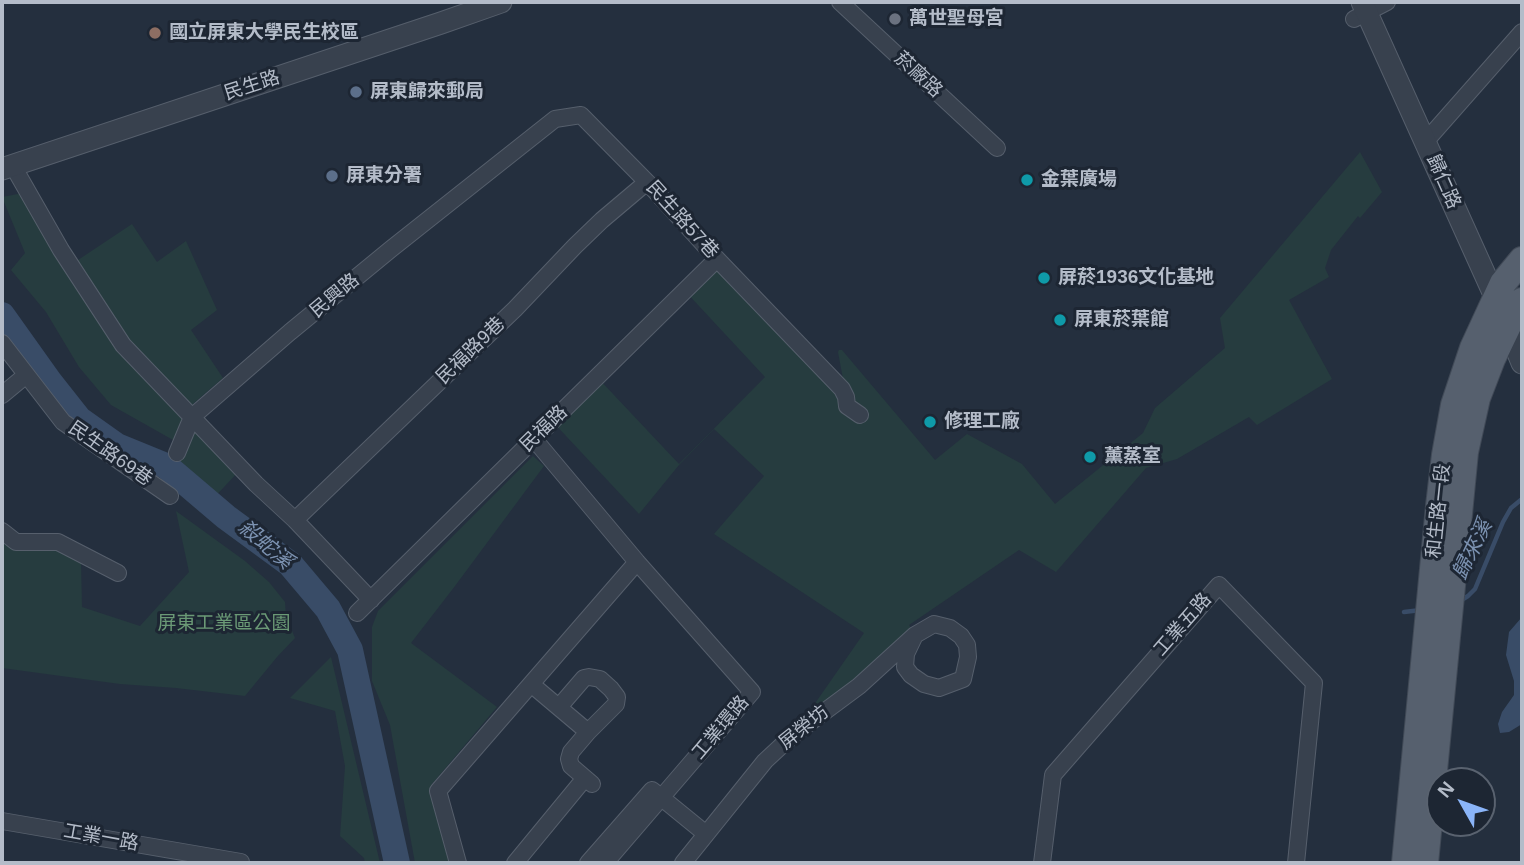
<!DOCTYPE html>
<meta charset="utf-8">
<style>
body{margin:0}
#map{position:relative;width:1524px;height:865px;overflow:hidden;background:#242f3e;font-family:Helvetica,sans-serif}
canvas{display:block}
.frame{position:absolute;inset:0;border:4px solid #b4bcc9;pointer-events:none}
.north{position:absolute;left:1426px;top:767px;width:70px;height:70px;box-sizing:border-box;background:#1d2633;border:2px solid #59626f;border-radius:50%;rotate:310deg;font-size:19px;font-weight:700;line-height:28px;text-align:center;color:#b4bcc9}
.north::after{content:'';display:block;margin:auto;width:24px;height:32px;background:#8ab4f8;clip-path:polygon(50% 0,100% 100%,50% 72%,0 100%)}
</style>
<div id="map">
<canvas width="1524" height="865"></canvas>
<div class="frame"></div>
<div class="north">N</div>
</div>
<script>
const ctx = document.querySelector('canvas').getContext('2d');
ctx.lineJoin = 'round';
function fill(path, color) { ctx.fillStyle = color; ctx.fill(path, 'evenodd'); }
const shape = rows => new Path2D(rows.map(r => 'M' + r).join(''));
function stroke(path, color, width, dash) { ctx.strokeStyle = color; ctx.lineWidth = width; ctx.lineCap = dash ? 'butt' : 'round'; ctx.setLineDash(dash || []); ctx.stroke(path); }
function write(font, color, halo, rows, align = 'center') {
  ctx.font = font + ' Helvetica,"Noto Sans TC",sans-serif'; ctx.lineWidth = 6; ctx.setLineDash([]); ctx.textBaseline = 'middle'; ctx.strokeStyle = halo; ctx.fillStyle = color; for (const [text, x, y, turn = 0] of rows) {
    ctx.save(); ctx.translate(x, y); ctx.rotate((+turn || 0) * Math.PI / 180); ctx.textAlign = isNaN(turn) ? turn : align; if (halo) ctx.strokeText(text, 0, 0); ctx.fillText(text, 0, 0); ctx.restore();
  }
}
const green = shape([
 [1360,152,1382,192,1360,218,1358,216,1331,250,1325,268,1329,277,1289,300,1332,379,1257,425,1249,417,1177,459,1146,468,1056,572,1019,550,909,625,915,635,793,735,864,633,714,534,764,476,714,429,679,465,639,514,552,421,597,377,679,464,765,377,685,291,717,259,846,395,838,352,839,350,842,350,935,460,967,434,1022,464,1055,504,1143,433,1155,408,1225,348,1220,318],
 [23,193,69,266,132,224,157,262,186,241,217,310,191,330,223,378,187,409,242,468,208,504,167,478,166,466,173,440,111,405,79,367,46,312,11,270,25,253,2,197],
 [533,456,544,466,455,586,411,643,497,707,432,784,431,797,449,863,415,863,390,725,372,681,372,627,378,611],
 [176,511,245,561,269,582,285,602,286,616,295,638,277,657,245,696,176,688,120,684,2,668,2,540,55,547,81,562,82,607,140,626,189,572],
 [331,657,380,863,365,863,364,858,340,836,345,766,335,711,290,698]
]);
const water = shape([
 [1522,617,1522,724,1509,732,1500,733,1498,724,1502,712,1514,695,1514,681,1506,655,1509,632]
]);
const stream = shape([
 [1460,601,1468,596,1475,589,1503,522,1511,508,1522,499],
 [1404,612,1421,610]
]);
const river = shape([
 [2,315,49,381,79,419,117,446,166,466,226,517,290,564,328,609,350,650,397,863]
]);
const minor = shape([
 [840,2,997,148],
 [1354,19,1387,2],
 [1425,142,1522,32],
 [13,166,61,250,123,345,256,484,295,520,371,600],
 [2,343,63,422,170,496],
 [2,395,25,376],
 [534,439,637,562,752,692,605,863],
 [177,453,192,417,290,332,391,249,555,119,581,115,647,182,717,259,842,389,846,397,847,406,860,415],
 [295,520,515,309,575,246,602,220,647,182],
 [2,531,16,542,58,542,118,573],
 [357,613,717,259],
 [531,684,588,732],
 [559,707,584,678,589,677,600,679,611,689,617,697,616,704,588,732,571,752,569,759,571,766,592,784],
 [2,821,241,862,241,863],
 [458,863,438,791,637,562],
 [515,863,585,778],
 [588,863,652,790,706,834],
 [683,863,765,761,793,735,859,686,915,635,934,624,950,628,961,636,967,645,968,657,963,679,939,688,924,684,911,675,905,667,906,654,915,635],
 [1042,863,1053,775,1219,585,1314,683,1296,863]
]);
const tertiary = shape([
 [1362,2,1496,299,1522,363],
 [2,169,441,23,501,2]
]);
const primary = shape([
 [1405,863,1439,506,1445,455,1454,405,1473,348,1503,283,1522,260],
 [1425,863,1465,452,1477,398,1492,359,1517,307,1522,301]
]);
const markers = [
 [895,19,7,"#6b7280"],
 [155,33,7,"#8d6e63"],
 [356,92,7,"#5c6f8a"],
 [332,176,7,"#5c6f8a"],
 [1027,180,7,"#0f9aa8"],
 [1044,278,7,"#0f9aa8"],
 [1060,320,7,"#0f9aa8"],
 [930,422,7,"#0f9aa8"],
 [1090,457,7,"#0f9aa8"]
];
const poiNames = [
 ["萬世聖母宮",909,19],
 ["國立屏東大學民生校區",169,33],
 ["屏東歸來郵局",370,92],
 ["屏東分署",346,176],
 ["金葉廣場",1041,180],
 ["屏菸1936文化基地",1058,278],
 ["屏東菸葉館",1074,320],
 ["修理工廠",944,422],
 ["薰蒸室",1104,457]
];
const streetNames = [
 ["菸廠路",918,75,43],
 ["民生路",252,86,-18],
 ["歸仁路",1443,182,66],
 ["民生路57巷",682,220,48],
 ["民興路",335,296,-40],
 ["民福路9巷",471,351,-44],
 ["民福路",544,429,-44],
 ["民生路69巷",110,454,35],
 ["和生路一段",1439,511,-84],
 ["工業五路",1183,625,-49],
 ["工業環路",721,728,-50],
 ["屏榮坊",804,728,-39],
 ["工業一路",101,838,10]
];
const parkNames = [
 ["屏東工業區公園",224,624]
];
const waterNames = [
 ["殺蛇溪",265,545,40],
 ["歸來溪",1473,550,-64]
];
fill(green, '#263c3f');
fill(water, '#394c67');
stroke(stream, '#394c67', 4.5);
stroke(river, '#394c67', 26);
stroke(minor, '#565f6c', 18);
stroke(tertiary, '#565f6c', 23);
stroke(primary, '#414a57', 28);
stroke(minor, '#38414e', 16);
stroke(tertiary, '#38414e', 21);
stroke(primary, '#56606e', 26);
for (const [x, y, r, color] of markers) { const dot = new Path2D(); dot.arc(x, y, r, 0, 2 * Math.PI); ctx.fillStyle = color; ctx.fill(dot); stroke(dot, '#1d2633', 2.5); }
write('bold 19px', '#b4bcc9', '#1d2633', poiNames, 'left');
write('19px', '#b4bcc9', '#1d2633', streetNames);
write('19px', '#6b9a76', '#1d2633', parkNames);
write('italic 21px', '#7c92b1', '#1d2633', waterNames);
</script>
